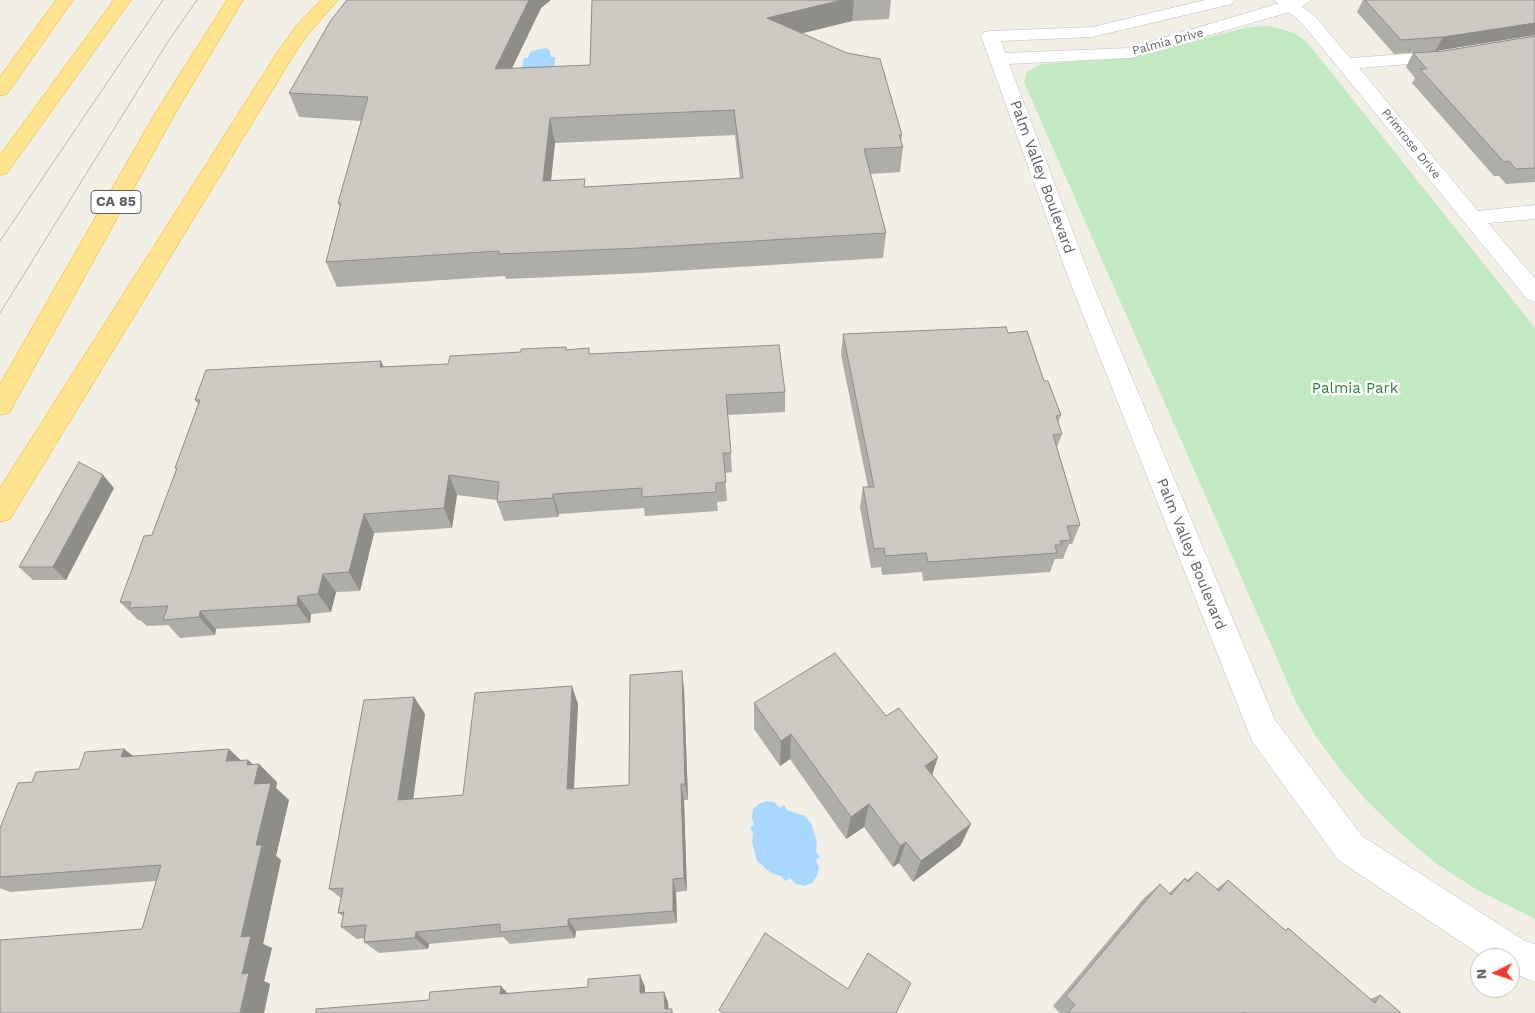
<!DOCTYPE html>
<style>
body{margin:0}
#map{position:relative;width:1535px;height:1013px;overflow:hidden;background:#f1efe6;font-family:"Work Sans",sans-serif}
canvas{display:block}
.north{position:absolute;left:1470px;top:948px;width:50px;height:50px;box-sizing:border-box;background:#fff;border:1px solid #bfc0c2;border-radius:50%;rotate:266deg;font-size:14px;font-weight:700;line-height:20px;text-align:center;color:#5e6267}
.north::after{content:'';display:block;margin:auto;width:18px;height:22px;background:#f23c2b;clip-path:polygon(50% 0,100% 100%,50% 72%,0 100%)}
</style>
<div id="map">
<canvas width="1535" height="1013"></canvas>
<div class="north">N</div>
</div>
<script>
const ctx = document.querySelector('canvas').getContext('2d');
ctx.lineJoin = 'round';
function fill(path, color) { ctx.fillStyle = color; ctx.fill(path, 'evenodd'); }
const shape = rows => new Path2D(rows.map(r => 'M' + r).join(''));
function stroke(path, color, width, dash) { ctx.strokeStyle = color; ctx.lineWidth = width; ctx.lineCap = dash ? 'butt' : 'round'; ctx.setLineDash(dash || []); ctx.stroke(path); }
function write(font, color, halo, rows, align = 'center') {
  ctx.font = font + ' "Work Sans",sans-serif'; ctx.lineWidth = 5; ctx.setLineDash([]); ctx.textBaseline = 'middle'; ctx.strokeStyle = halo; ctx.fillStyle = color; for (const [text, x, y, turn = 0] of rows) {
    ctx.save(); ctx.translate(x, y); ctx.rotate((+turn || 0) * Math.PI / 180); ctx.textAlign = isNaN(turn) ? turn : align; if (halo) ctx.strokeText(text, 0, 0); ctx.fillText(text, 0, 0); ctx.restore();
  }
}
const green = shape([
 [1270,26,1294,33,1307,42,1535,328,1535,919,1479,891,1437,864,1400,833,1367,801,1339,768,1315,735,1296,702,1024,82,1027,72,1042,64,1125,58,1249,27]
]);
const water = shape([
 [546,48,550,51,551,57,555,57,554,70,521,72,524,58,528,58,531,51],
 [766,801,774,802,780,808,784,805,787,810,805,816,811,823,817,842,816,851,820,857,816,860,819,868,817,876,812,883,804,886,796,884,790,878,785,881,781,876,771,873,757,861,752,842,753,833,750,828,754,825,752,818,753,809,759,804]
]);
const minor = shape([
 [1274,0,1293,0,1314,15,1350,58,1446,51,1452,52,1455,56,1452,60,1446,61,1359,68,1478,211,1535,205,1535,219,1488,223,1535,279,1535,302,1527,299,1302,23,1274,0]
]);
const tertiary = shape([
 [1205,0,1234,0,1232,4,1092,37,1001,41,1005,53,1129,48,1290,0,1311,0,1297,10,1130,58,1009,64,1092,282,1275,720,1362,836,1525,941,1535,944,1535,982,1510,972,1510,958,1485,958,1338,860,1252,741,1070,282,981,36,984,32,990,31,1092,27,1205,0]
]);
const motorway = shape([
 [56,0,73,0,7,94,0,96,0,77,56,0],
 [114,0,131,0,7,173,0,175,0,155,114,0],
 [227,0,243,0,176,112,9,413,0,415,0,384,156,112,227,0],
 [321,0,338,0,309,33,295,53,10,519,0,522,0,488,277,53,297,25,321,0]
]);
const tram = shape([
 [0,241,163,0],
 [0,313,169,40,197,0]
]);
const wall = shape([
 [592,0,891,0,889,19,852,21,802,33,902,135,901,142,903,147,900,172,870,174,886,233,883,258,642,273,506,279,505,276,337,287,326,262,340,208,338,203,362,121,299,117,289,93,541,8,512,68,590,65],
 [735,135,740,179,586,187,551,181,555,143],
 [1363,0,1535,0,1535,35,1435,51,1394,54,1357,12],
 [1535,36,1535,182,1506,184,1499,176,1494,176,1412,83,1415,78,1406,67,1413,53,1443,51],
 [1008,333,1044,381,1061,415,1058,423,1062,434,1057,447,1080,525,1072,544,1069,544,1063,559,1055,559,1050,572,923,581,922,572,882,575,881,567,871,568,860,507,863,487,868,487,841,355,843,334],
 [567,350,590,354,785,392,785,412,728,415,732,472,725,473,727,501,717,502,718,511,645,516,644,508,559,514,558,517,504,521,497,502,497,500,457,495,452,528,374,533,360,591,336,592,331,612,311,614,310,623,216,629,215,635,180,638,168,625,147,626,140,620,138,620,120,602,152,535,177,471,175,468,198,404,195,400,381,361,384,367,448,364],
 [114,488,66,580,33,580,19,567],
 [684,689,688,800,684,800,687,891,676,892,677,923,576,931,575,938,510,944,503,937,429,944,428,949,379,953,364,942,364,938,357,939,341,927,343,916,338,913,341,898,329,889,414,697,425,714,413,799,463,795,578,704,574,789,629,785],
 [754,703,932,775,971,824,960,846,913,882,899,863,893,867,864,827,846,839,790,759,780,766,754,729],
 [124,749,133,756,241,760,254,765,277,782,276,788,289,800,276,856,281,860,263,944,272,948,264,981,270,984,264,1013,0,1013,142,929,156,881,10,892,0,888,0,828,32,782,79,769],
 [1197,872,1216,889,1228,880,1285,930,1288,928,1370,999,1380,995,1401,1013,1060,1013,1053,1006,1144,898,1160,884,1169,893,1185,878,1187,880]
]);
const shadedWall = shape([
 [529,0,551,0,541,8,500,93,495,69],
 [842,0,854,0,852,21,767,42,767,18],
 [1535,23,1535,35,1435,51,1443,37],
 [550,118,555,143,548,206,543,181],
 [381,361,390,382,380,367],
 [103,475,114,488,66,580,53,567],
 [449,475,457,495,452,528,444,508],
 [553,494,559,514,558,517,553,498],
 [364,514,374,533,360,591,349,572],
 [323,574,336,592,331,612,318,594],
 [298,596,311,614,310,623,297,605],
 [200,611,216,629,215,635,199,617],
 [682,671,684,689,688,800,685,784],
 [572,686,578,704,573,805,567,789],
 [414,697,425,714,411,815,398,800],
 [791,734,790,759,780,766,781,741],
 [124,749,147,767,121,757],
 [229,749,248,767,226,761],
 [938,757,930,782,925,766],
 [248,760,258,769,259,764,277,782,276,788,289,800,276,856,281,860,263,944,272,948,264,981,270,984,264,1013,240,1013,242,974,241,937,254,784,247,765],
 [681,784,684,800,687,891,684,878],
 [869,804,864,827,846,839,851,817],
 [971,824,960,846,913,882,921,861],
 [906,842,899,863,893,867,900,846],
 [673,879,676,892,677,923,673,911],
 [568,919,576,931,575,938,568,926],
 [416,932,429,944,428,949,415,938],
 [640,975,645,987,645,1004,640,993],
 [501,986,512,998,500,994],
 [664,992,668,1002,669,1013,665,1009]
]);
const building = shape([
 [347,0,529,0,495,69,590,65,592,0,842,0,767,18,847,53,880,59,902,135,899,135,903,147,864,149,886,233,639,248,499,254,499,251,326,262,341,203,338,203,368,97,289,93,331,20,347,0],
 [734,110,743,178,584,187,585,179,543,181,550,118,734,110],
 [1365,0,1535,0,1535,23,1443,37,1401,40,1365,0],
 [1535,36,1535,168,1516,169,1509,161,1504,162,1420,69,1427,69,1413,53,1443,51,1535,36],
 [1006,327,1008,333,1027,331,1044,381,1048,381,1061,415,1056,416,1062,434,1053,435,1080,525,1067,526,1071,540,1060,541,1061,545,1055,545,1057,553,928,562,926,553,885,556,884,548,874,549,863,487,874,487,843,334,1006,327],
 [779,345,785,392,726,395,731,453,723,453,726,482,716,483,716,492,642,497,642,488,553,494,553,498,497,502,499,482,449,475,444,508,364,514,349,572,323,574,318,594,298,596,297,605,200,611,199,617,163,620,168,606,129,608,131,602,120,602,144,536,152,535,177,468,175,468,200,400,195,400,206,370,381,361,380,367,448,364,450,356,521,352,521,349,566,347,566,350,589,348,589,354,779,345],
 [79,462,103,475,53,567,19,567,79,462],
 [835,653,886,716,899,708,938,757,925,766,971,824,921,861,906,842,900,846,869,804,851,817,791,734,781,741,754,703,835,653],
 [682,671,685,784,681,784,684,878,673,879,673,911,568,919,568,926,500,932,500,924,416,932,415,938,364,942,366,925,341,927,344,912,338,913,343,888,329,889,364,700,414,697,398,800,463,795,475,693,572,686,567,789,629,785,630,675,682,671],
 [124,749,121,757,229,749,226,761,248,760,247,765,259,764,254,784,271,783,256,845,262,845,241,937,251,936,242,974,249,973,240,1013,0,1013,0,940,142,929,161,865,0,877,0,828,18,783,32,782,36,772,79,769,85,752,124,749],
 [1197,872,1219,891,1228,880,1286,931,1288,928,1375,1003,1380,995,1401,1013,1245,1013,1244,1012,1243,1013,1068,1013,1075,1005,1066,996,1160,884,1171,895,1185,878,1188,882,1197,872],
 [765,933,848,989,868,953,911,983,896,1013,723,1013,719,1010,765,933],
 [640,975,640,993,664,992,665,1009,672,1009,672,1013,316,1013,316,1009,429,1000,430,992,501,986,500,994,588,987,588,979,640,975]
]);
const farStreetnames = [
 ["Palmia Drive",1168,42,-15],
 ["Primrose Drive",1411,144,51]
];
const shields = [
 [116,202,50]
];
const shieldNames = [
 ["CA 85",116,202]
];
const streetNames = [
 ["Palm Valley Boulevard",1042,177,70],
 ["Palm Valley Boulevard",1191,554,68]
];
const parkNames = [
 ["Palmia Park",1355,389]
];
fill(green, '#c2e9c2');
fill(water, '#a8d8ff');
stroke(minor, '#b9bcc0', 1);
stroke(tertiary, '#b9bcc0', 1);
stroke(motorway, '#f7ad00', 1);
fill(minor, '#fff');
fill(tertiary, '#fff');
fill(motorway, '#ffe48f');
stroke(tram, '#b7b8b8', 1);
fill(wall, '#afada8');
fill(shadedWall, '#8f8d88');
fill(building, '#ccc9c3');
stroke(building, '#8f8d88', 1);
write('12px', '#5e6267', '#fff', farStreetnames);
for (const [x, y, w] of shields) { const box = new Path2D(); box.roundRect(x - w / 2, y - 11.5, w, 23, 4); ctx.fillStyle = '#fff'; ctx.fill(box); stroke(box, '#5e6267', 1); }
write('bold 14px', '#5e6267', null, shieldNames);
write('15px', '#5e6267', '#fff', streetNames);
write('15px', '#308435', '#fff', parkNames);
</script>
